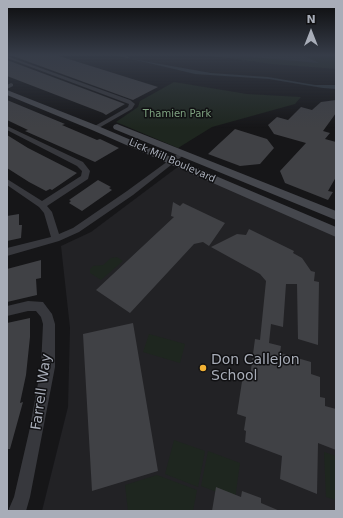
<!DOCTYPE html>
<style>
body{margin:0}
#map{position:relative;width:343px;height:518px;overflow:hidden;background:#161618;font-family:"DejaVu Sans",sans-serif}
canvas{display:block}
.frame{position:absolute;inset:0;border:8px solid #a8adb8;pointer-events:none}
.north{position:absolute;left:291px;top:12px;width:40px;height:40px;-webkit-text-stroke:3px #111113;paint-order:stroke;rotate:0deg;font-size:11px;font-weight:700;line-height:16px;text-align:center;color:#a8adb8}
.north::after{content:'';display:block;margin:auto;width:14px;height:18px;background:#a8adb8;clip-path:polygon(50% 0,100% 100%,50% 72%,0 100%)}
</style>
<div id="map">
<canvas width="343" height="518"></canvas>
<div class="frame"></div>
<div class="north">N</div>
</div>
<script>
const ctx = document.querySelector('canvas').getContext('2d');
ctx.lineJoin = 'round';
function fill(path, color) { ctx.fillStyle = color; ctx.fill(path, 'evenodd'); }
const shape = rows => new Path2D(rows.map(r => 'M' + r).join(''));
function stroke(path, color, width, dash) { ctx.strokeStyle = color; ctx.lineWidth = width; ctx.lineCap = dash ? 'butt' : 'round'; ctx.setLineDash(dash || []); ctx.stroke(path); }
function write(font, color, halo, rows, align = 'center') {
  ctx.font = font + ' "DejaVu Sans",sans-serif'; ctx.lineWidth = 3; ctx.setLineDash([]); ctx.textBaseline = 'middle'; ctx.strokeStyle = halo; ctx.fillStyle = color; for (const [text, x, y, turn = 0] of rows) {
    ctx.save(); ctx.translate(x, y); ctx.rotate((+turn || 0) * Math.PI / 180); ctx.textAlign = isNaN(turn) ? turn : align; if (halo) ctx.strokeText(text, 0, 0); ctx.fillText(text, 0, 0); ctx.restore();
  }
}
const built = shape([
 [179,166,336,236,336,511,42,511,68,407,70,328,61,246,91,232]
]);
const green = shape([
 [203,55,336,55,336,69,272,64],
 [174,82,247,94,301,97,295,104,212,127,178,148,116,122,138,107,140,101],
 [117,257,123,261,101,280,90,273,90,269,93,266,103,265,111,258],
 [149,334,185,344,180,363,143,352],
 [174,440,205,451,198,487,165,474],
 [208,451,240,463,235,499,201,486],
 [324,452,336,456,336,500,326,497],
 [157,475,197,490,193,511,128,511,125,485]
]);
const water = shape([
 [115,55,124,55,132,59,211,73,268,77,315,85,336,85,336,89,323,88,269,79,195,74],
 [239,55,302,55,319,63,252,57]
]);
const building = shape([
 [10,55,56,55,158,87,133,100],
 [7,60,125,104,106,115,103,113,7,76],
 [7,100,65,124,62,125,97,140,100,139,119,148,95,162,25,131,28,130,7,120],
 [336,100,336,113,323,131,330,133,325,139,336,142,336,177,328,191,333,192,328,200,285,183,280,171,306,143,274,134,268,125,277,117,288,120,301,107,312,110,321,102],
 [235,129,267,139,274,148,260,164,240,166,208,154],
 [7,135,28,148,77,173,52,190,50,189,46,191,29,182,7,168],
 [98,180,111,187,109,188,112,190,82,211,69,203,71,201,69,200],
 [173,202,180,206,183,203,225,223,209,246,203,242,194,244,130,313,96,290,174,217,171,216],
 [19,214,19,225,22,225,21,238,7,241,7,216],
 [249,229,294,251,293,253,302,258,311,271,315,272,314,281,319,282,318,345,298,339,297,284,286,284,283,327,271,324,269,343,281,346,280,353,311,362,311,374,320,377,320,397,325,398,325,406,336,409,336,450,318,443,317,494,280,479,282,456,245,442,246,431,244,430,246,417,237,414,243,375,250,377,255,339,260,340,266,281,260,274,211,247,237,234,246,235],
 [41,260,41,278,36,279,37,295,7,302,7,269],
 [30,318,30,337,26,375,20,403,23,402,10,449,7,449,7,323],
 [133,323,158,471,92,491,83,334],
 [216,487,241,497,242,491,261,498,261,503,280,511,212,511]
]);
const street = shape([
 [7,56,130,100,135,104,132,109,97,129,93,129,93,127,128,107,129,104,7,58,7,56],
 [11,83,13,84,13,86,7,89,7,85,11,83],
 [7,126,83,162,90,171,88,179,47,206,52,212,59,234,73,228,127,191,179,153,183,153,185,154,133,195,79,232,59,241,7,256,7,248,51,237,44,213,39,207,7,185,7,179,42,201,81,176,82,171,77,166,7,130,7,126],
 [28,301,43,302,52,314,55,324,55,367,30,497,26,511,8,511,14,497,29,432,41,367,43,324,41,317,36,311,28,311,7,316,7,306,28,301]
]);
const secondary = shape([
 [7,90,98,126,336,227,336,237,92,130,7,95,7,90],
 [117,124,336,211,336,220,114,129,113,127,114,125,117,124]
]);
const markers = [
 [203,368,4,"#f2b134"]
];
const farParknames = [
 ["Thamien Park",177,114]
];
const farStreetnames = [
 ["Lick Mill Boulevard",172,161,24]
];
const nearPoinames = [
 ["Don Callejon",211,360],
 ["School",211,376]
];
const nearStreetnames = [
 ["Farrell Way",42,392,-82]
];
fill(built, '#222225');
fill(green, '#1e261f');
fill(water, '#2c353c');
fill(building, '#404145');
fill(street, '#37383d');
fill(secondary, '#45474d');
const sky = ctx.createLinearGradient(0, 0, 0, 128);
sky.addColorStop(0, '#0c0c0d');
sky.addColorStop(0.43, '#363c48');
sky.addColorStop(1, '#363c4800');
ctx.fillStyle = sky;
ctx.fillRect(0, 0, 343, 128);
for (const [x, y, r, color] of markers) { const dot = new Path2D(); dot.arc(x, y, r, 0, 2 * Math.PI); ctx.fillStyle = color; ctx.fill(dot); stroke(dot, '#111113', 1.5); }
write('10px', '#7fa381', '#111113', farParknames);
write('10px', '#a8adb8', '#111113', farStreetnames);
write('14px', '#a8adb8', '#111113', nearPoinames, 'left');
write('14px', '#a8adb8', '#111113', nearStreetnames);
</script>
